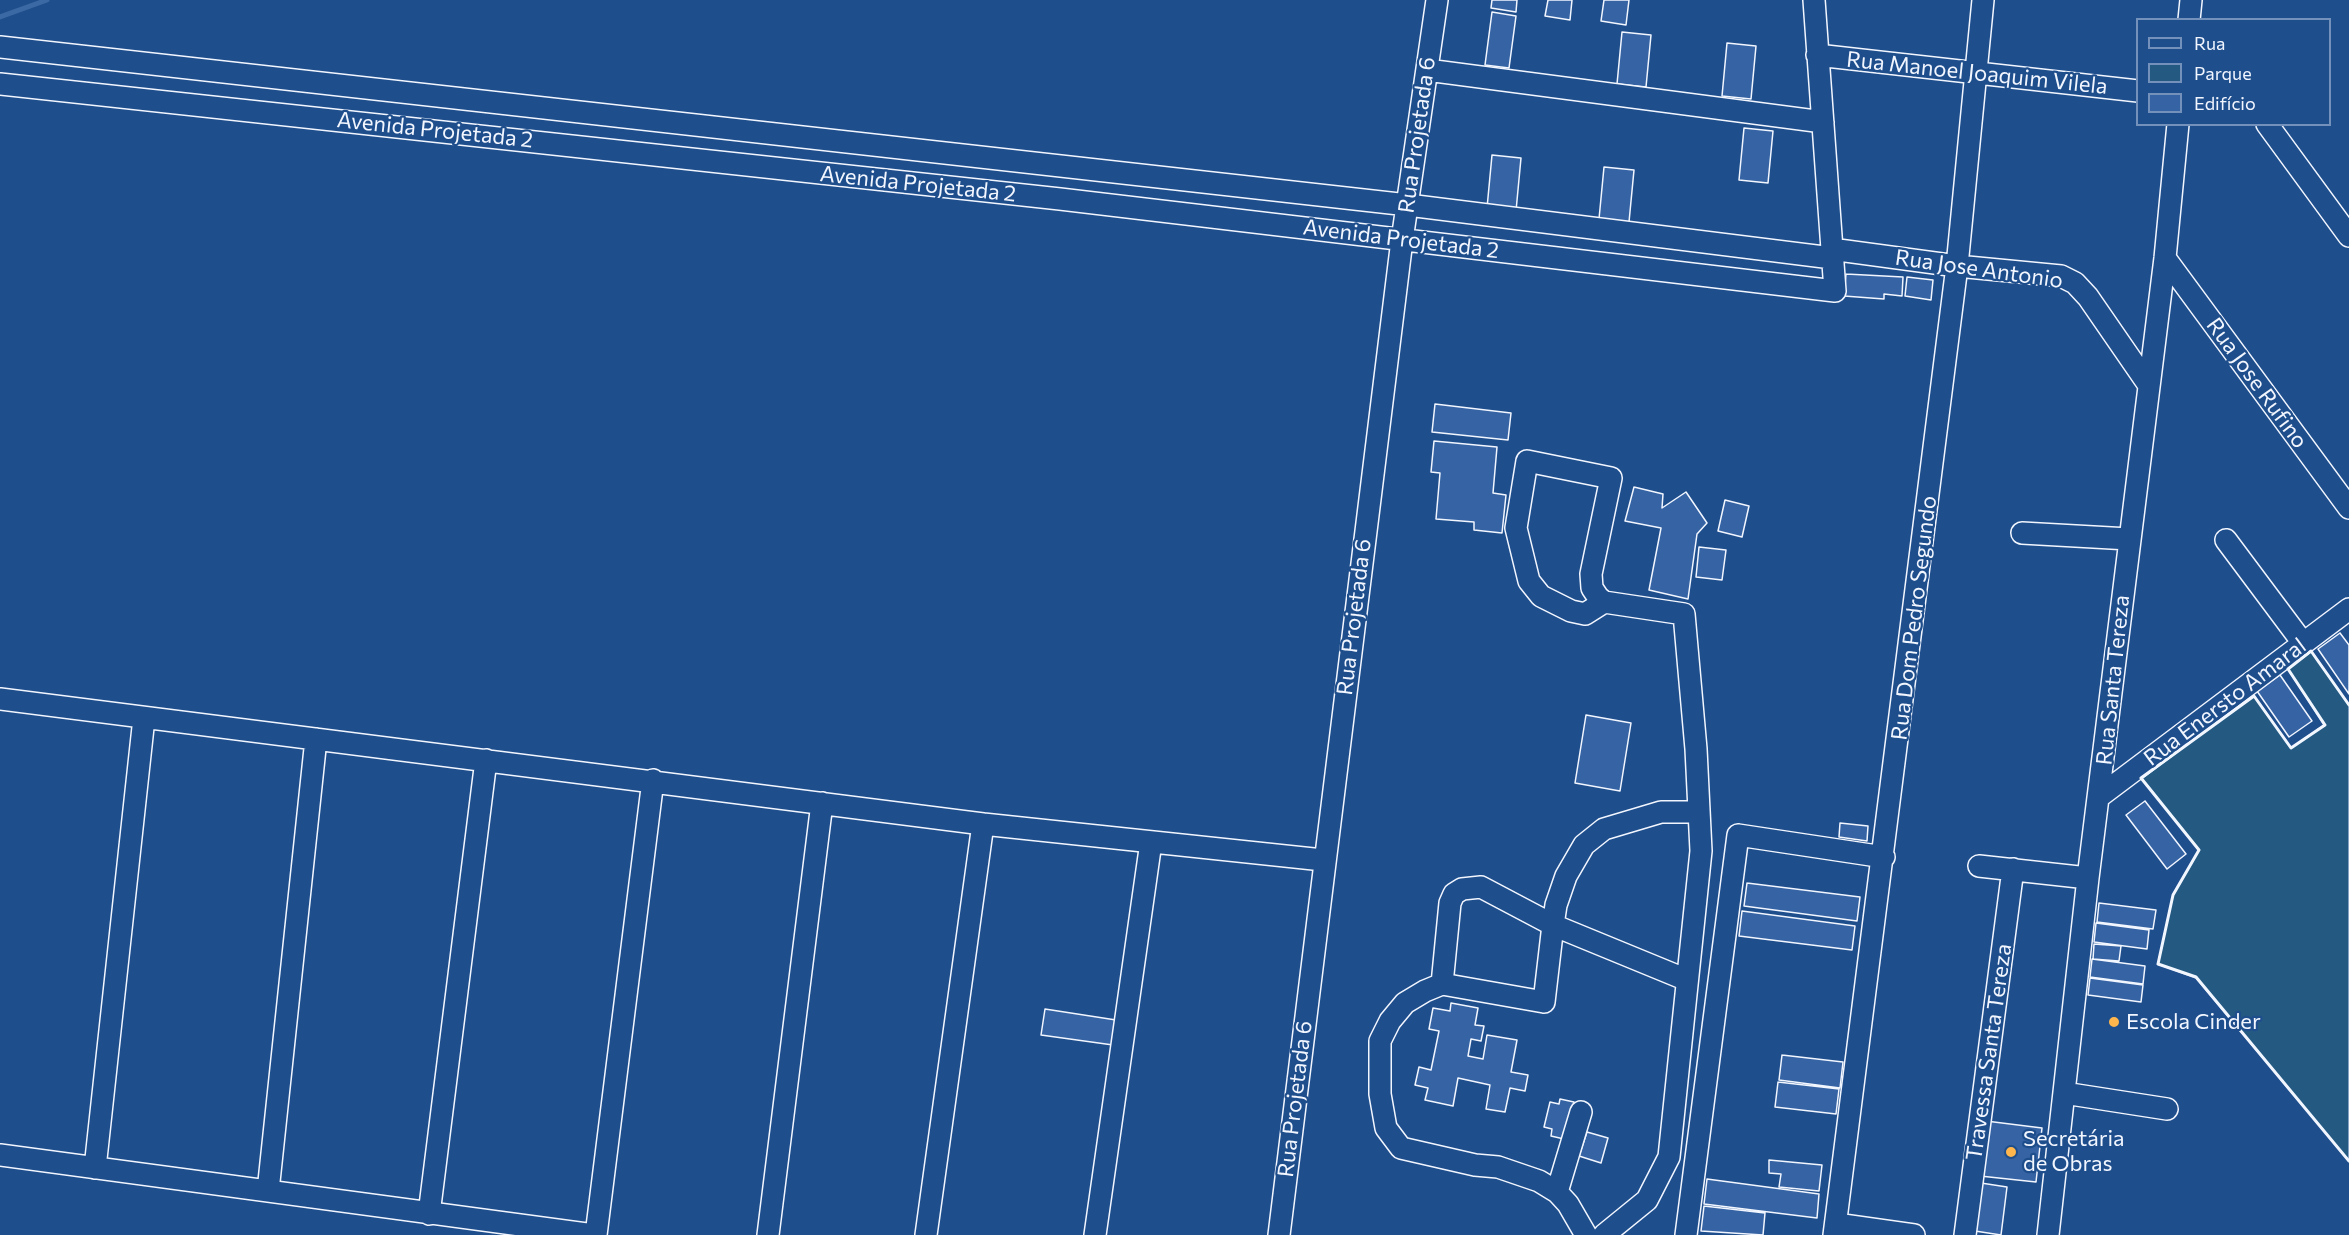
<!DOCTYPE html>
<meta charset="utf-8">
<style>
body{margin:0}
#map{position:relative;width:2349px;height:1235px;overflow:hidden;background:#1f4e8c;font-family:Commissioner,sans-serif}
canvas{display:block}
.legend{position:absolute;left:2136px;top:18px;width:195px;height:108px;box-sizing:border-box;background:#1f4e8c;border:2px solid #7391ba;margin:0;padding:8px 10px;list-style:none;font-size:18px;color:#f2f6ff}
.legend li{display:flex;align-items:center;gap:12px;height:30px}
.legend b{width:30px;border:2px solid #7391ba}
</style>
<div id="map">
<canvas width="2349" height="1235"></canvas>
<ul class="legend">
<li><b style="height:8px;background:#1f4e8c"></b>Rua</li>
<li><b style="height:16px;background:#245a82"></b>Parque</li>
<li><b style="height:16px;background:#3563a3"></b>Edifício</li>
</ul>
</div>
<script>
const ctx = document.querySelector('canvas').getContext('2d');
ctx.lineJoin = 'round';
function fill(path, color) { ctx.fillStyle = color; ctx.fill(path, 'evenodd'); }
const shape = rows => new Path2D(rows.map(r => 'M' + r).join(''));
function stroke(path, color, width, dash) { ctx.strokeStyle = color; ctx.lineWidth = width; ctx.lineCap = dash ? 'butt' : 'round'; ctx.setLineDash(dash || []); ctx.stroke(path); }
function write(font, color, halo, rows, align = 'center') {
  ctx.font = font + ' Commissioner,sans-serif'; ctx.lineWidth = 4.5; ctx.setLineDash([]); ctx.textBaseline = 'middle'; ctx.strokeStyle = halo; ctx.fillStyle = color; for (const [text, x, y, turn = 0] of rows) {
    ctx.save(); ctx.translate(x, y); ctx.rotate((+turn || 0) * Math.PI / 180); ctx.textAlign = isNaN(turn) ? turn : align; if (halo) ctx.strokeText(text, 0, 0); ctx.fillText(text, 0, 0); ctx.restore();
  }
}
const green = shape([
 [2311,651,2349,705,2349,1161,2196,978,2158,964,2173,895,2199,850,2141,778,2254,696,2291,748,2324,725,2288,669,2311,651]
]);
const stream = shape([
 [0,17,47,0]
]);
const building = shape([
 [1492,0,1517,0,1516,12,1491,8,1492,0],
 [1548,0,1572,0,1570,20,1545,16,1548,0],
 [1604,0,1629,0,1626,25,1601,21,1604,0],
 [1492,12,1516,16,1509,68,1485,65,1492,12],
 [1622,32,1651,35,1646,87,1617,84,1622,32],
 [1727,43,1756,46,1751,99,1722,96,1727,43],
 [1744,128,1773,131,1768,183,1739,180,1744,128],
 [1492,155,1521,158,1516,211,1487,208,1492,155],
 [1604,167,1634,170,1629,222,1599,219,1604,167],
 [1846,274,1903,277,1902,296,1884,294,1884,299,1844,296,1846,274],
 [1907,277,1933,280,1931,300,1905,296,1907,277],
 [1435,404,1511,413,1508,440,1432,432,1435,404],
 [1434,441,1497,447,1493,493,1506,495,1502,533,1474,530,1474,522,1436,519,1440,473,1431,472,1434,441],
 [1634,487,1663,494,1662,508,1686,492,1707,523,1697,534,1688,599,1649,590,1661,528,1625,521,1634,487],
 [1725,500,1749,506,1742,537,1718,531,1725,500],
 [1699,547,1726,550,1722,580,1696,577,1699,547],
 [2340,633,2349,645,2349,694,2318,649,2340,633],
 [2280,675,2312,721,2289,737,2257,691,2280,675],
 [1586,715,1631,723,1620,791,1575,783,1586,715],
 [2145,801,2186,854,2167,869,2126,815,2145,801],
 [1840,823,1868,826,1867,841,1839,837,1840,823],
 [1747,883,1860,897,1857,921,1744,906,1747,883],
 [2099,903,2156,910,2153,929,2097,922,2099,903],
 [1742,911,1855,926,1852,950,1739,936,1742,911],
 [2096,923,2149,930,2147,949,2094,942,2096,923],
 [2094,944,2121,946,2119,961,2093,959,2094,944],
 [2092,959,2145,966,2143,984,2090,977,2092,959],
 [2090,978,2143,985,2141,1002,2088,995,2090,978],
 [1451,1003,1478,1008,1475,1025,1484,1026,1481,1041,1471,1039,1468,1056,1483,1059,1487,1035,1517,1040,1511,1072,1528,1075,1525,1091,1510,1088,1505,1112,1486,1109,1490,1085,1458,1078,1453,1106,1425,1100,1428,1088,1415,1085,1419,1067,1431,1070,1439,1031,1429,1029,1433,1008,1450,1011,1451,1003],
 [1045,1009,1116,1020,1113,1045,1041,1035,1045,1009],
 [1782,1055,1843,1062,1840,1088,1779,1080,1782,1055],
 [1778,1082,1839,1089,1836,1114,1775,1107,1778,1082],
 [1560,1099,1574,1102,1564,1139,1551,1136,1552,1129,1544,1127,1550,1102,1559,1104,1560,1099],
 [1986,1121,2042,1128,2036,1182,1980,1176,1986,1121],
 [1587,1132,1608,1138,1601,1163,1579,1156,1587,1132],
 [1769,1160,1822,1165,1819,1191,1779,1187,1781,1174,1769,1173,1769,1160],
 [1707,1179,1819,1194,1817,1218,1704,1204,1707,1179],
 [1981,1183,2007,1187,2001,1235,1975,1231,1981,1183],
 [1704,1206,1765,1213,1763,1235,1701,1231,1704,1206]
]);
const minor = shape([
 [2189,20,2191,0],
 [0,47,1408,205,1832,258],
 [1817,55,2138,91],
 [1427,70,1823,122],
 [0,84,1060,199,1835,291,1814,0],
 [2267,124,2349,236],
 [1831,249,1957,266,2061,276,2075,283,2088,297,2148,384],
 [2165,258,2349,508],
 [2022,533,2129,539],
 [2226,540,2303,643],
 [1604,602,1585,614,1571,611,1541,596,1529,581,1516,528,1527,461,1611,478,1591,574,1592,588,1598,597,1604,602,1684,614,1696,749,1701,851,1669,1157,1647,1200,1604,1235],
 [0,699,983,824,1323,860],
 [2100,796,2349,609],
 [1979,866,2088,878],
 [1687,980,1553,925,1556,905,1566,876,1584,845,1604,829,1661,812,1698,812],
 [1442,984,1450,903,1454,894,1462,889,1481,887,1553,925,1544,1002,1442,984,1425,991,1405,1003,1390,1021,1380,1041,1380,1094,1386,1128,1401,1148,1475,1165,1498,1167,1539,1181,1557,1192,1568,1204,1586,1235],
 [2064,1093,2167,1109],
 [0,1155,594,1235],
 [95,1168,144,718],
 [268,1191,316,739],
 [1557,1192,1581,1112],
 [429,1214,486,760],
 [1836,1224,1914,1235],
 [596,1235,653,780],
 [768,1235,822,803],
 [926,1235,983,824],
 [1095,1235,1151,842],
 [1279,1235,1402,240,1437,0],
 [1686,1235,1738,835,1884,857],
 [1834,1235,1957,266,1983,0],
 [1965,1235,2013,869],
 [2048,1235,2088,878,2165,258,2178,124]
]);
const wall = shape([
 [2349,705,2311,651,2288,669,2325,725,2291,748,2254,696,2141,778,2199,850,2173,895,2158,964,2196,977,2349,1161]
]);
const markers = [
 [2114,1022,6,"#ffb74d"],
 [2011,1152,6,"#ffb74d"]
];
const streetNames = [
 ["Rua Manoel Joaquim Vilela",1977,73,6],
 ["Avenida Projetada 2",435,130,6],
 ["Rua Projetada 6",1417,135,-82],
 ["Avenida Projetada 2",918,184,6],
 ["Avenida Projetada 2",1401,239,7],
 ["Rua Jose Antonio",1979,269,8],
 ["Rua Jose Rufino",2257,383,54],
 ["Rua Projetada 6",1354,617,-83],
 ["Rua Dom Pedro Segundo",1914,618,-83],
 ["Rua Santa Tereza",2113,680,-84],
 ["Rua Enersto Amaral",2225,702,-37],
 ["Travessa Santa Tereza",1989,1052,-82],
 ["Rua Projetada 6",1295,1099,-83]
];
const poiNames = [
 ["Escola Cinder",2126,1022],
 ["Secretária",2023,1139],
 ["de Obras",2023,1164]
];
fill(green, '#245a82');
stroke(green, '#a8bbd7', 1.5);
stroke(stream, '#3b69a3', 5);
fill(building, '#3563a3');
stroke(building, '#f2f6ff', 1.5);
stroke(minor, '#f2f6ff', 24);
stroke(minor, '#1f4e8c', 21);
stroke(wall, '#f2f6ff', 3);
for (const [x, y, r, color] of markers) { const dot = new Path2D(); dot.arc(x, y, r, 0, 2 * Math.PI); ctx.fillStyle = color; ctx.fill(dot); stroke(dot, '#1f4e8c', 2); }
write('22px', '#f2f6ff', '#1f4e8c', streetNames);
write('22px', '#f2f6ff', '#1f4e8c', poiNames, 'left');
</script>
